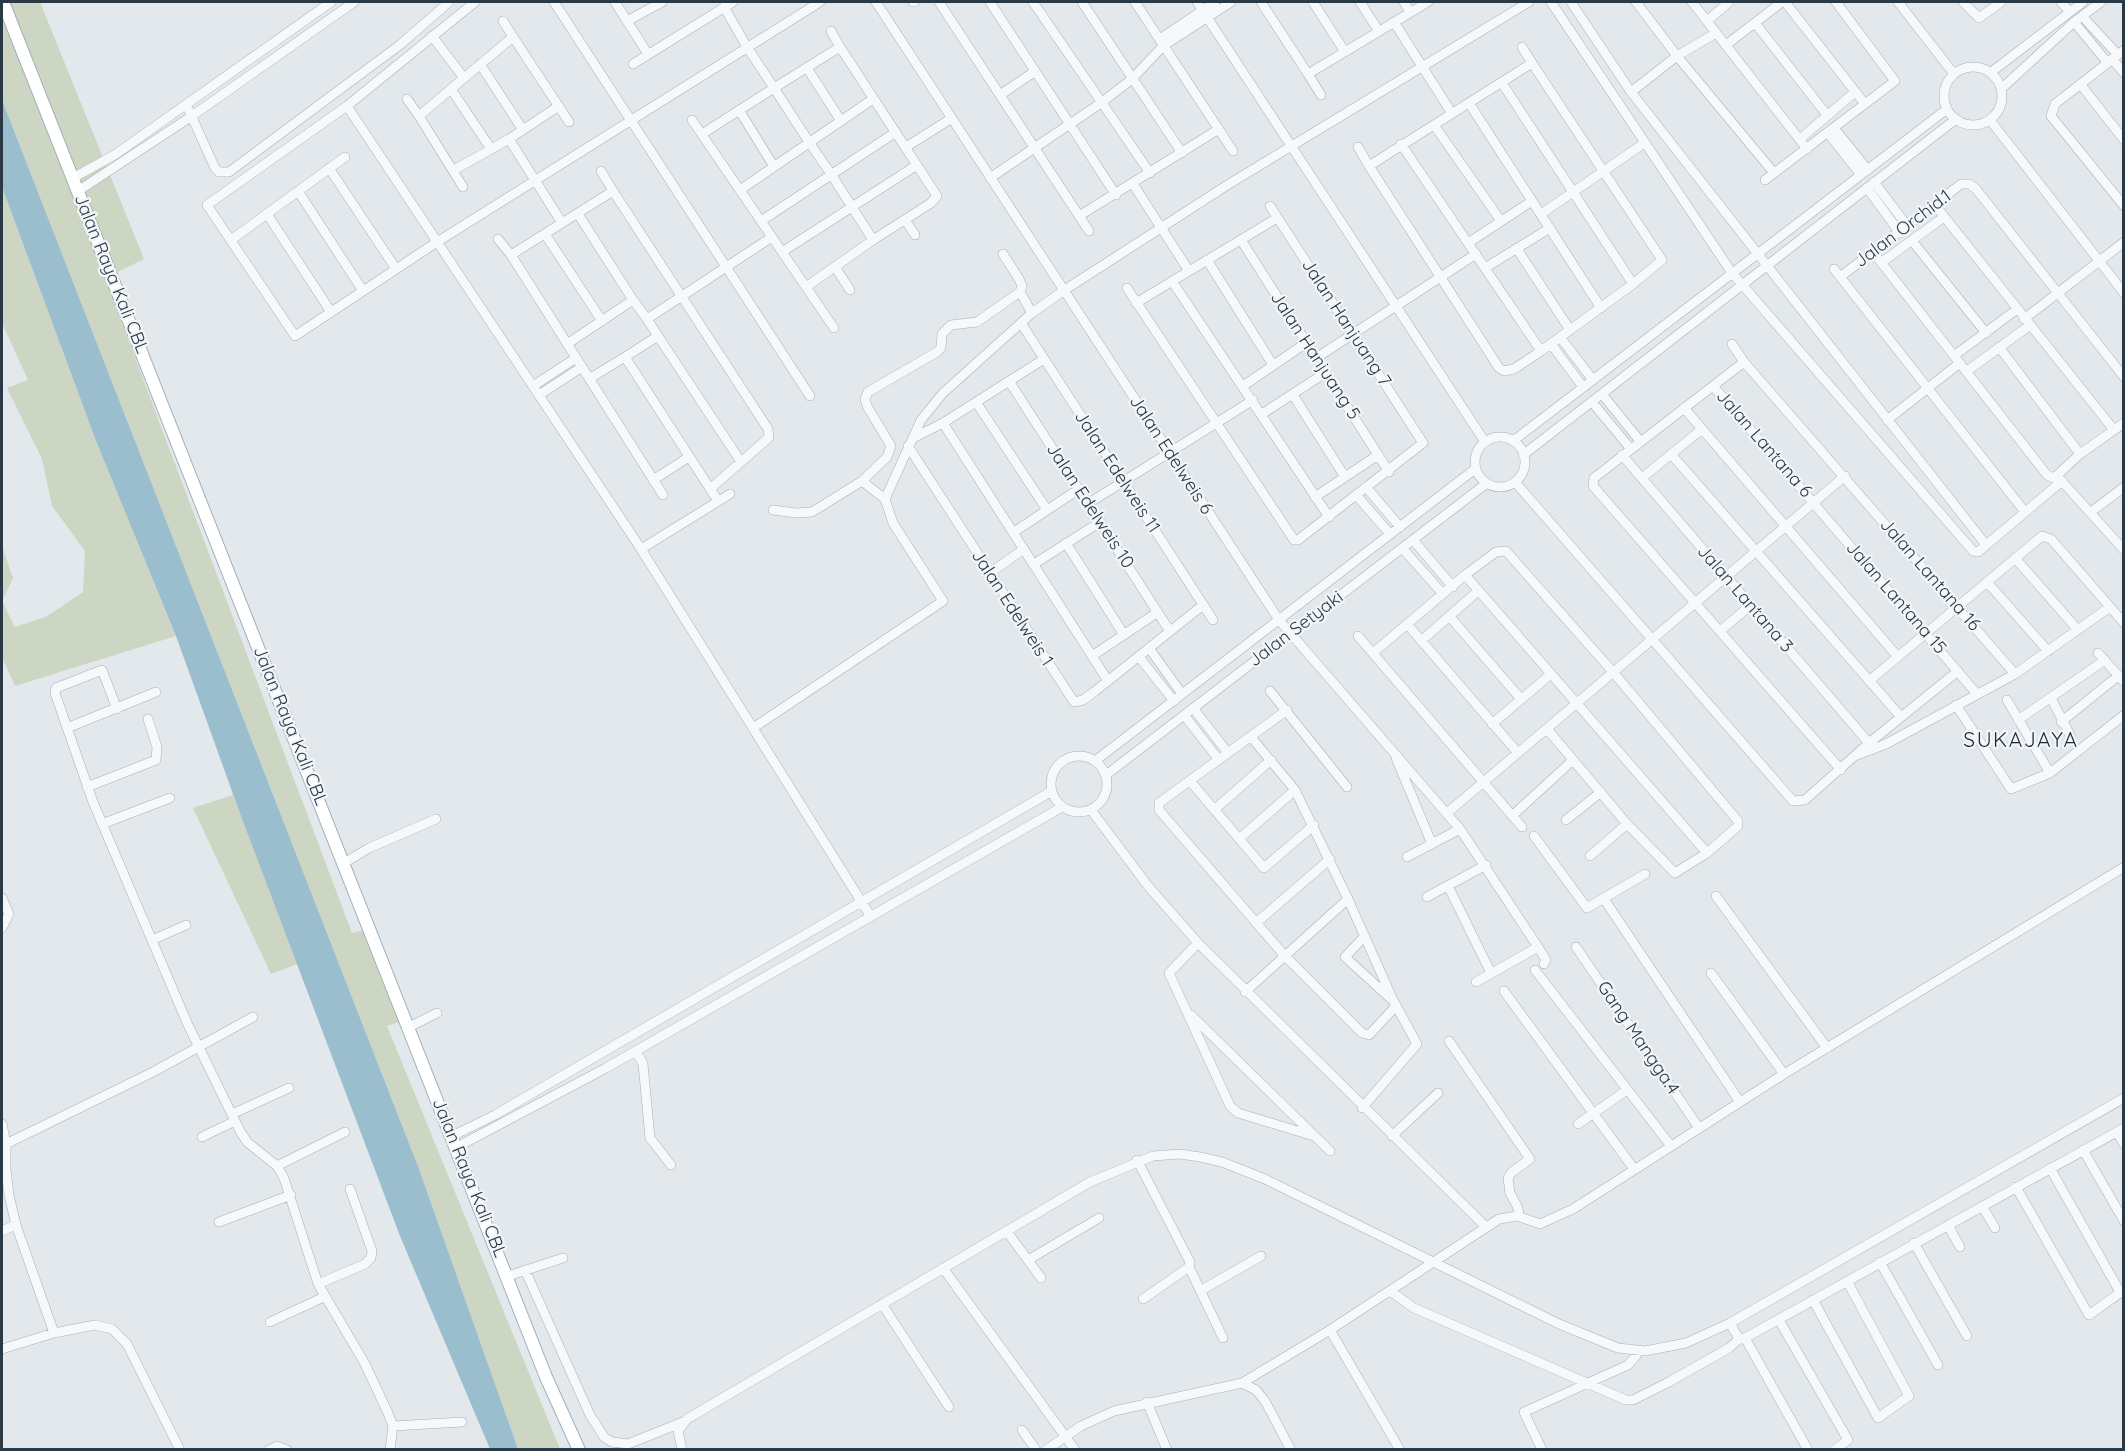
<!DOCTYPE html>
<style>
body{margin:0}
#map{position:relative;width:2125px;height:1451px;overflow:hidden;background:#e2e8ec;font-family:Quicksand,sans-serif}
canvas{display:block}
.frame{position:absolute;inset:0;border:3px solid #293945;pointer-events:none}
</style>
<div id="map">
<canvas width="2125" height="1451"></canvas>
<div class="frame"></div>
</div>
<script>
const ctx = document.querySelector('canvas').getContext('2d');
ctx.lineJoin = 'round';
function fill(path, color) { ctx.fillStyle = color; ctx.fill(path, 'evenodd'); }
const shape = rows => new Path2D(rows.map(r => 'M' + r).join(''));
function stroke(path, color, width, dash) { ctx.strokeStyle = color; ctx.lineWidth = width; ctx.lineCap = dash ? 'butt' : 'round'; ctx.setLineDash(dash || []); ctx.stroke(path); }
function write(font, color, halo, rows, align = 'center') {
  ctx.font = font + ' Quicksand,sans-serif'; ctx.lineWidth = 4.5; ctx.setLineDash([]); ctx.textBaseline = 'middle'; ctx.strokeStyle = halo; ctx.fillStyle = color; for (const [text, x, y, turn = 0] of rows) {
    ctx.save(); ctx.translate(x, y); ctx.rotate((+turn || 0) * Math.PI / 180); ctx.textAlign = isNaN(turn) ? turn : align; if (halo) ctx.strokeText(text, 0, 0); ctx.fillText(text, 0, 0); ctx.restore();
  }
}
const green = shape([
 [2,2,40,2,144,259,105,278,352,933,368,929,408,1019,387,1026,560,1449,518,1449,419,1169,2,100],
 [2,187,96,441,176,636,15,686,2,657,2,546,13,578,2,601,15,627,46,617,83,592,85,551,52,506,42,459,7,388,28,380,2,323],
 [233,795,297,964,271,974,193,808]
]);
const water = shape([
 [2,100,419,1169,518,1449,490,1449,400,1236,242,819,176,636,96,441,2,187]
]);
const minor = shape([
 [475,2,347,106,207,205,295,336,437,242,820,2],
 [554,2,810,396],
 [615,2,648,54],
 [876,2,1279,620,1460,829,1538,947,1546,960,1544,964],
 [913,2,914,2],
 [939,2,1089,231],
 [990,2,1116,195],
 [1033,2,1150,173],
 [1082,2,1182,153],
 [1135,2,1233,151],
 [1197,2,1485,442],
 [1261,2,1308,74,1428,2],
 [1313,2,1345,52],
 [1360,2,1378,30],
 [1404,2,1410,12],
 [1551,2,1732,273,1973,551,1978,552,2062,481],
 [1571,2,1631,92,1986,545],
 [1636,2,1677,56,1774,173],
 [1692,2,1807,149],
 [1785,2,1865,104],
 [1898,2,1954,74],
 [1963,2,1979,18,2001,2],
 [2061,2,2070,12],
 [2082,16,2118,55],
 [627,21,662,2],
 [1707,21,1729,2],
 [1394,22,1451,112],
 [2074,22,2107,62],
 [1755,23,1827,115],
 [831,31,840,47],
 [432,36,464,78,513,37,503,21],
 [513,37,569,122],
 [1160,39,1215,2],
 [1726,45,1782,2],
 [1522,47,1532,63],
 [2124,50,2055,104,2051,116,2124,206],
 [2112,59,2124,73],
 [1532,63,1662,260,1633,284,1541,351,1514,369,1504,371,1499,368,1369,166,1532,63],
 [480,64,523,130],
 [633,64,733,2],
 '1944 96a29 29 0 1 1 58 0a29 29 0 1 1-58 0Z',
 [807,68,841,121],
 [1990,73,2083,2],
 [1308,74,1321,95],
 [1502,83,1633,284],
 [2081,85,2124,140],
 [451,89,491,149],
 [2001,89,2074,22,2101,2],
 [1631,92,1677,56,1716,33],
 [1000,95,1034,72],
 [407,99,419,116,464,78],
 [1469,103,1601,308],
 [186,104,215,168,219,172,229,172,401,44,449,2],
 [347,106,641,549,871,917],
 [739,110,773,165],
 [419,116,463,187],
 [692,120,834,328],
 [1990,120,2124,293],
 [1434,125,1501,221],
 [1834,128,1868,170],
 [1828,133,1861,175],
 [702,134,774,88,840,47,937,196,931,203,873,240,831,174,809,142,774,88,747,47,724,7],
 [509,139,562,223,613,191,768,429,769,437,765,441,710,489],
 [1800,139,1855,92],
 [1401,144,1541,351],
 [906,147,952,118],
 [1358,147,1369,166],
 [329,168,396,269],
 [454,170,509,139,559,106],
 [601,171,613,191],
 [73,178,116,154,331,2],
 [990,178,1101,103,1132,79,1163,46,1231,2],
 [1765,180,1895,81,1836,2],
 [1874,182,1908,227],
 [1133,184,1189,271],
 [1867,188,1900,233],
 [740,190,873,99],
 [78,191,192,116,354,2],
 [298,191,363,291],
 [1935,205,2114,430],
 [267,214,331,312],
 [578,214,633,300],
 [1541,214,1643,144],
 [1079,216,1219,129],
 [905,220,915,235],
 [761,221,896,132],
 [545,234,602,321],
 [498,239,511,255,663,495],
 [231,240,345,157],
 [1241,240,1389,472],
 [1913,242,1986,333],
 [1468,243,1532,201],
 [1517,249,1570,330],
 [782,252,917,165],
 [1873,252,2047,475,2054,478,2080,454,2124,423],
 [1003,254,1019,279,1022,286,1020,292,1032,313],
 [511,255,562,223],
 [1207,260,1273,365],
 [1882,262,1944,217],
 [835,267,850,290],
 [1485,268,1550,228],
 [1834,269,2025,512],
 [1840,277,1961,184,1969,184,1976,189,2124,377],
 [1172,281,1329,517],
 [806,287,873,240],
 [1127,288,1294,540,1298,540,1423,443,1270,206],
 [1136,303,1277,218],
 [2024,319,2124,242],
 [1021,323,1213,620],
 [658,336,647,319,772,237],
 [1560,337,1593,380],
 [567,344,633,300,647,319],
 [1551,344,1583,387],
 [1732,344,1744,362],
 [1999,347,2080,454],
 [1955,355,2016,310],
 [1316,358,1476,254],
 [1967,371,2029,326],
 [589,379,625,357],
 [1009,381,1169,630],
 [533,386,576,358],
 [1243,386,1306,343],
 [1713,386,1977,694],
 [1602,394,1640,441],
 [539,395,582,367],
 [1293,395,1345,477],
 [976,402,1047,510],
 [1592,402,1630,448],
 [1684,408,1898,657],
 [1262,414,1325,373],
 [1887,420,1960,363],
 [943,423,1108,681],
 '1475 462a25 25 0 1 1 50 0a25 25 0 1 1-50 0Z',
 [913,438,943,423,1044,359],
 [1513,441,1947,109],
 [908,446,1074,702,1083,700,1094,692,1203,605],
 [1671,454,1901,717],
 [1523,455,1956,119],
 [1622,455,1869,743],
 [2058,477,2124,550],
 [1642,478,1702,429],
 [653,480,689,457],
 [862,481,885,499],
 [1515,482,1793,801,1805,800,1869,743,1958,671],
 [1366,487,1400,527],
 [1356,495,1390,534],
 [1315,497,1378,455],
 [718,501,625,357,658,336,741,462],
 [1089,503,1253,400],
 [773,510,796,513,812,512,862,481,887,457,891,446,867,406,865,399,868,392,937,352,941,348,942,334,951,325,977,322,1020,292],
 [2091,512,2124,487],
 [1014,532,1079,489],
 [1413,540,1453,587],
 [1066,543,1124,635],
 [1402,548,1443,594],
 [641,549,730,494],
 [2015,558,2078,630],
 [1034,564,1100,522],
 [990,573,1024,549],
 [1465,575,1707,853],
 [1987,582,2048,651],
 [1450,617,1521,699],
 [1407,624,1518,753],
 [1720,631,1751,605],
 [1358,636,1522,827],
 [1421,641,1478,591],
 [1149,648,1182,694],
 [1373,653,1465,575,1496,552,1506,551,1613,672,1738,821,1738,826,1707,853,1675,873,1627,824,1547,729],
 [2098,653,2124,682],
 [1092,656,1158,612],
 [1139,657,1174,701],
 [1869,681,2042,536,2051,539,2124,623],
 [1270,691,1347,787],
 [2051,698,2071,737],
 [2007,700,2050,773],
 [1956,705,2011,789,2050,773,2124,715],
 [1193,708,1228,753],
 [117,709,102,670,56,688,55,693,93,802,188,1025,240,1131,247,1142,277,1166,284,1178,318,1284,364,1362,388,1413,393,1426,390,1450],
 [1287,710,1159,803,1159,810,1284,955,1362,1033,1369,1035,1396,1006],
 [1184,715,1219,760],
 [2018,720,2105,660],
 [2061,722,2118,676],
 [1492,724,1551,674],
 [67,728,156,692],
 [753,728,943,601,893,523,885,499,921,420,943,393,1032,313,1063,291,1229,184,1529,2],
 [1251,737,1295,790,1348,899,1393,1000,1417,1044,1362,1108],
 [1857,755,1886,744,2015,674,2110,607],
 '1051 784a28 28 0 1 1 56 0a28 28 0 1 1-56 0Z',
 [1396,758,1432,844],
 [1095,761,1475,469],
 [1841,770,1593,486,1594,478,1744,362,2015,674],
 [1106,775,1487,483],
 [1190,781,1264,868,1314,825],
 [87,787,156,760,157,747,148,719],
 [1091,810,1148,886,1198,943,1486,1227],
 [1214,810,1271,760],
 [1447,813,1845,476],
 [1512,816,1573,760],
 [1566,820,1601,792],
 [102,824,170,798],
 [1534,836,1587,908,1645,874],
 [1239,839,1295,790],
 [1590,856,1627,824],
 [1407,857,1460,829],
 [344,863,369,848,436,819],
 [1448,886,1491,973],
 [1716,896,1827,1048],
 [1427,897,1486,865],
 [2,898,9,914,2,928],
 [1604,899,1740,1102],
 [1256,923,1330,859],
 [1365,936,1345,957,1390,998],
 [152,940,186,925],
 [1198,943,1169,973,1230,1106,1238,1113,1314,1136],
 [1576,947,1699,1128],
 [1535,970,1671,1146],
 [1711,973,1784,1074],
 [1476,982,1538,947],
 [1504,991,1634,1169],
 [1245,992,1348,899],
 [1191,1015,1330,1151],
 [409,1027,437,1013],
 [1449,1041,1530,1159,1512,1172,1508,1178,1510,1193,1518,1208,1519,1216],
 [636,1051,643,1064,650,1138,671,1165],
 [232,1114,289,1088],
 [2,1124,6,1144,6,1169,9,1195,16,1225,54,1333],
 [1578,1124,1627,1090],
 [2117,1132,2124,1144],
 [452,1136,495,1115,1052,791],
 [1392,1136,1438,1093],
 [202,1137,235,1121],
 [6,1144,153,1072,253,1017],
 [457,1147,606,1068,1062,807],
 [2083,1150,2124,1221],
 [1137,1160,1190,1262,1189,1267,1143,1299],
 [277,1166,345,1132],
 [2050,1168,2120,1292],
 [2016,1187,2089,1315,2124,1290],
 [1982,1206,1995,1228],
 [219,1222,291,1195],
 [1948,1225,1960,1247],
 [2,1231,16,1225],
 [1008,1233,1041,1278],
 [1914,1243,1967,1336],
 [1028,1260,1099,1218],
 [1880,1262,1938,1365],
 [1189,1267,1223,1338],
 [943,1268,1075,1450],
 [525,1270,590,1415,604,1437,612,1442,628,1444,683,1422],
 [508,1276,563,1258],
 [318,1284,365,1264,371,1258,372,1251,350,1189],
 [1200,1291,1261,1256],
 [1390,1291,1414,1308,1626,1400,1633,1400,1669,1382,1729,1348,1739,1339],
 [1813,1300,1878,1418,1909,1396,1847,1281],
 [882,1304,949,1407],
 [1779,1320,1848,1440,1834,1450],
 [270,1322,324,1297],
 [1730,1323,1739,1339,1745,1338,2124,1128],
 [1330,1330,1400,1450],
 [1745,1338,1808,1450],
 [2,1349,54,1333,95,1325,112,1329,127,1344,180,1450],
 [1242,1383,1330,1330,1499,1219,1517,1216,1540,1224,1573,1209,1784,1074,2124,867],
 [1147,1402,1167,1450],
 [393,1426,462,1422],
 [1022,1430,1036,1450],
 [269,1450,277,1446,287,1450],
 [682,1450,678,1431,687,1419,1090,1182,1153,1156,1180,1154,1200,1157,1222,1162,1265,1179,1559,1324,1618,1348,1645,1351,1686,1343,1730,1323,2124,1098],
 [1046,1450,1081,1426,1114,1411,1242,1383,1256,1390,1265,1401,1291,1450],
 [1542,1450,1524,1412,1628,1365,1636,1356,1636,1351]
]);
const major = shape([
 [3,2,546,1377,579,1450]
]);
const streetNames = [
 ["Jalan Orchid.1",1903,229,-37],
 ["Jalan Raya Kali CBL",111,274,68],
 ["Jalan Hanjuang 7",1346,323,57],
 ["Jalan Hanjuang 5",1315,356,57],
 ["Jalan Lantana 6",1764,444,49],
 ["Jalan Edelweis 6",1171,455,57],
 ["Jalan Edelweis 11",1117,472,57],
 ["Jalan Edelweis 10",1090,506,57],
 ["Jalan Lantana 16",1930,575,49],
 ["Jalan Lantana 15",1896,598,49],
 ["Jalan Lantana 3",1745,599,49],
 ["Jalan Edelweis 1",1012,608,57],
 ["Jalan Setyaki",1296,629,-37],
 ["Jalan Raya Kali CBL",290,726,68],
 ["Gang Mangga.4",1638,1038,56],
 ["Jalan Raya Kali CBL",469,1178,68]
];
const quarterNames = [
 ["SUKAJAYA",2021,741]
];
fill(green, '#ccd6c3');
fill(water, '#9bbece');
stroke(minor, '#a7b0b7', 10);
stroke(major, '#a1afb8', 14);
stroke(minor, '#f6f8fa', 9);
stroke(major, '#fff', 12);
write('18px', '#293945', '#f3f6f9', streetNames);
ctx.letterSpacing = '1.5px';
write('21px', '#1b2936', '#f3f6f9', quarterNames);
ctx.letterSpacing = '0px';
</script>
